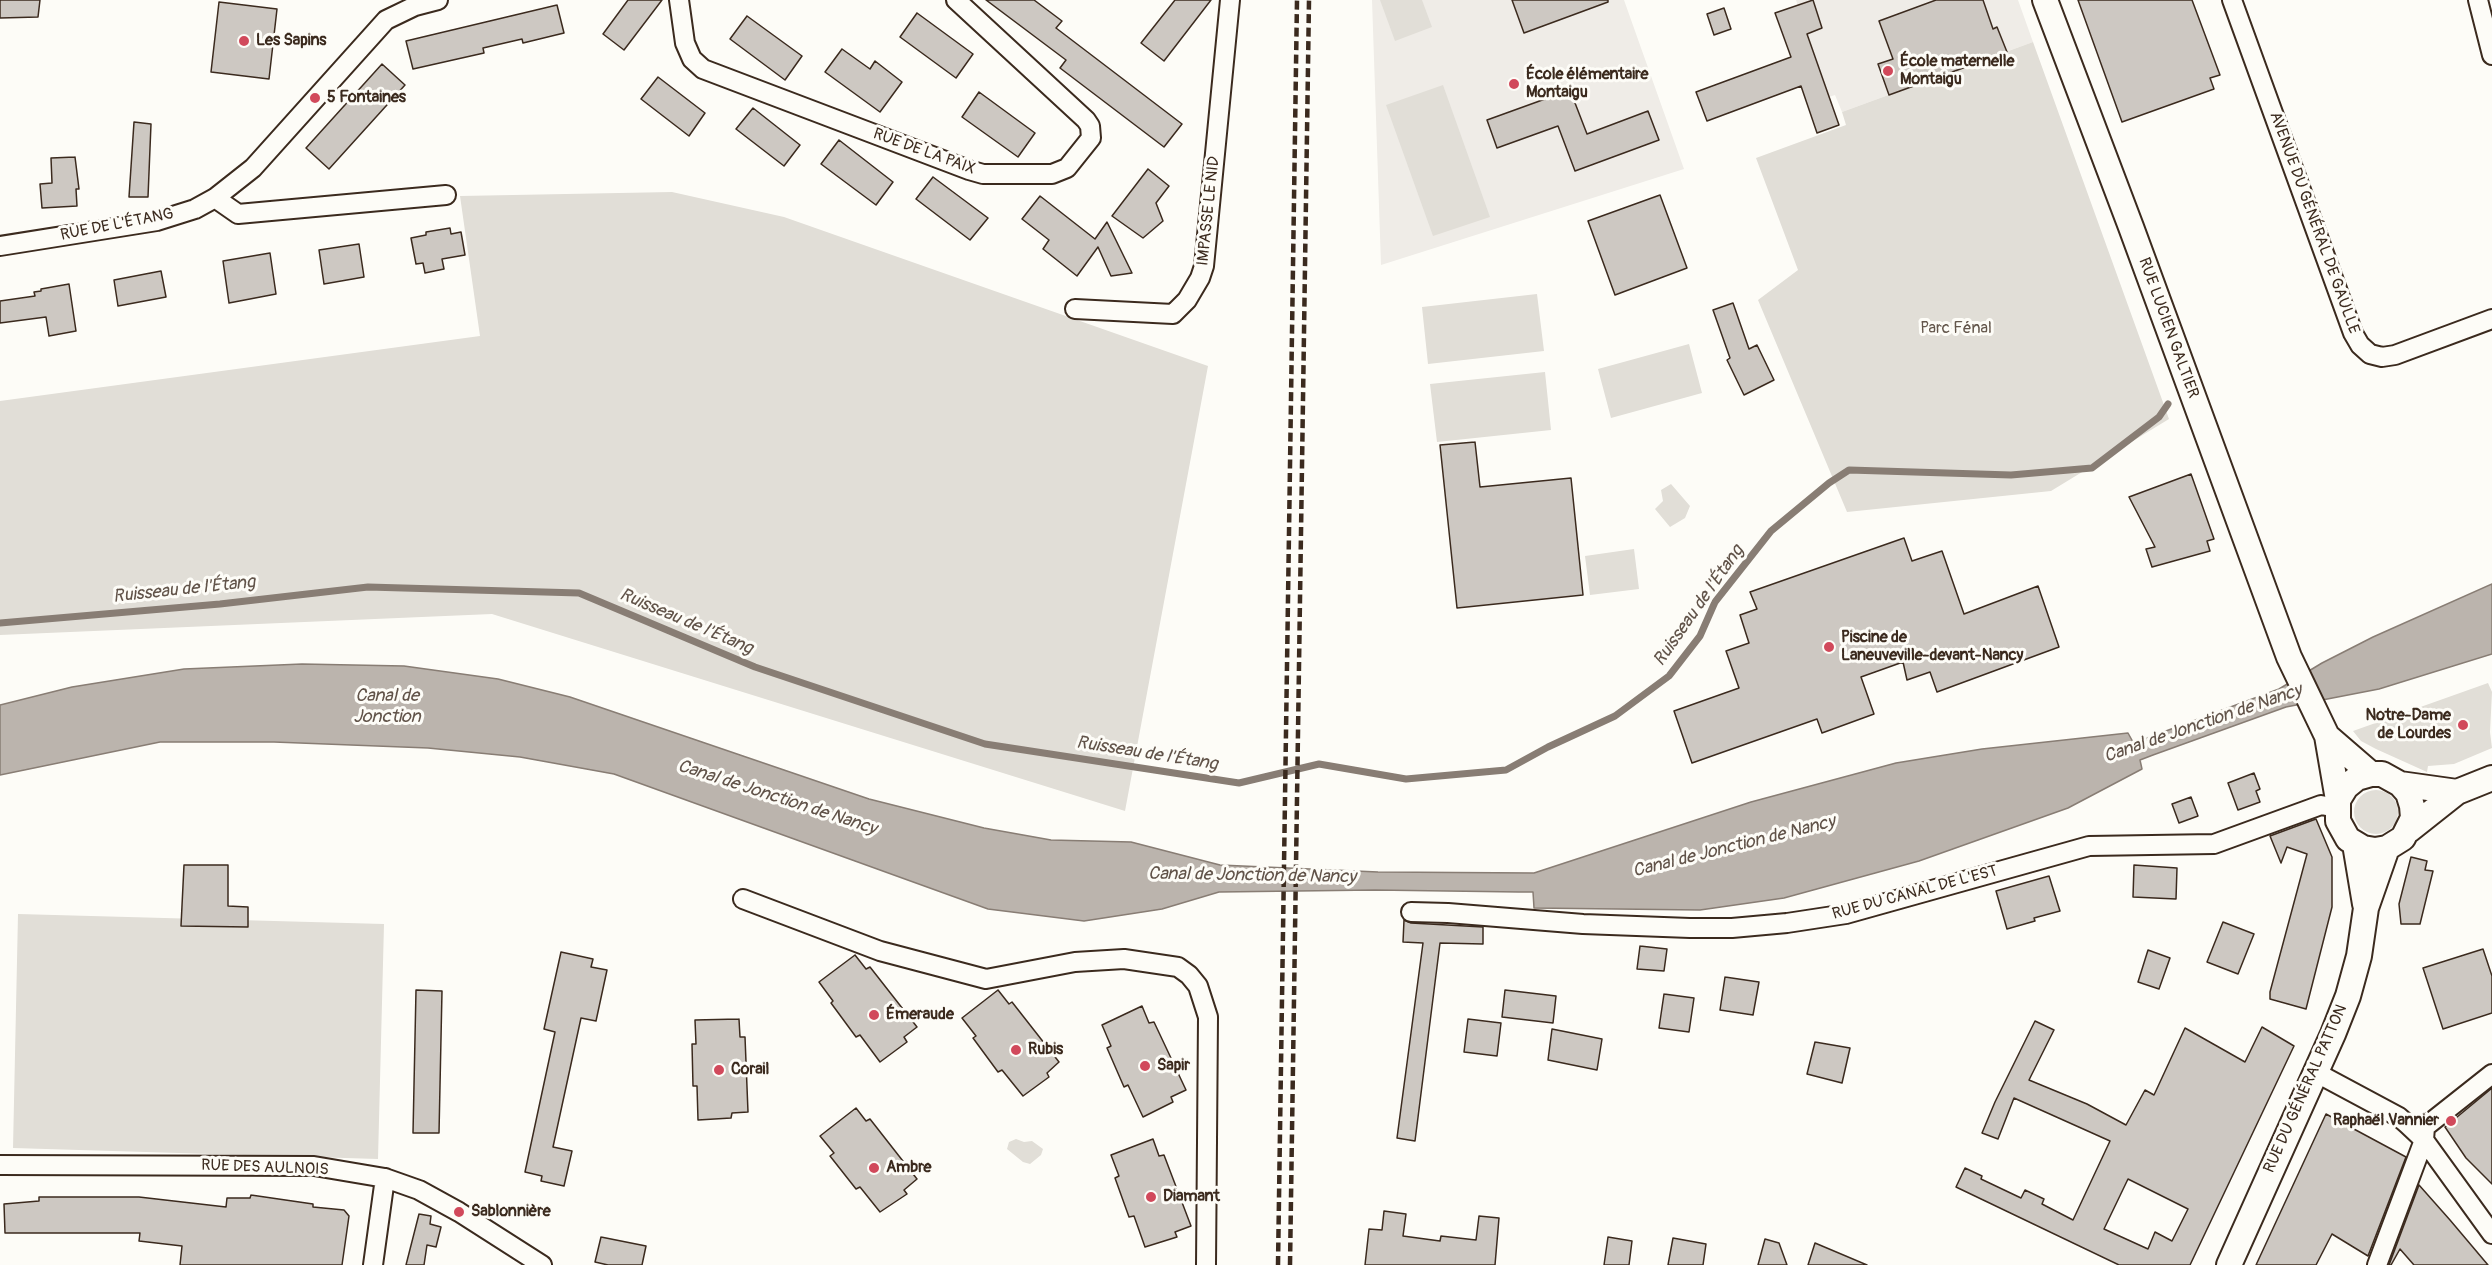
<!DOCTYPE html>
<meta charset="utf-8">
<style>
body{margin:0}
canvas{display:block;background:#fdfcf7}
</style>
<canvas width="2492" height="1265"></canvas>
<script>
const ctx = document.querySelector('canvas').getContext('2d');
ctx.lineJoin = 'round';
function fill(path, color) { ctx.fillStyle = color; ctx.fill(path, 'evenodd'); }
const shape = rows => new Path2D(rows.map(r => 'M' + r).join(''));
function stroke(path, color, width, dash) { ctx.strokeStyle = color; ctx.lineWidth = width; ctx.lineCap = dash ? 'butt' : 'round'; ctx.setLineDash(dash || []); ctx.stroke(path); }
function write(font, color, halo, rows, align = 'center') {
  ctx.font = font + ' Pangolin,sans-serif'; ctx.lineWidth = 6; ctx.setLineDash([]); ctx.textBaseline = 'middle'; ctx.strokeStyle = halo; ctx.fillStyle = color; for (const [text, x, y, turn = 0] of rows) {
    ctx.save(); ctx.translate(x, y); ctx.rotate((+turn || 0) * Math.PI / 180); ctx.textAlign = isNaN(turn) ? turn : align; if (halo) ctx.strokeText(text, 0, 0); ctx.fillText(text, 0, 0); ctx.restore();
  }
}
const built = shape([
 [1372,0,1624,0,1684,169,1381,265],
 [1796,0,2018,0,2033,42,1842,112,1835,95,1829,97]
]);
const green = shape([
 [1380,0,1422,0,1432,27,1395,41],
 [2033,42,2169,419,2051,491,1847,512,1758,300,1798,270,1756,158,1846,125,1842,112],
 [1443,85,1490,217,1433,236,1386,105],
 [672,192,784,217,1208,366,1125,811,492,614,0,635,0,401,480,336,460,196],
 [1537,294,1544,351,1428,364,1422,307],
 [1689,344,1702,393,1611,418,1598,369],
 [1545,372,1551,430,1437,442,1430,384],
 [1671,484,1690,506,1685,518,1670,527,1655,509,1663,501,1661,490],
 [1634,549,1639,589,1590,595,1585,556],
 [2488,683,2492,692,2490,732,2492,748,2454,764,2428,766,2427,772,2376,749,2361,741,2353,731],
 '2354 812a22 22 0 1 1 44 0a22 22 0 1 1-44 0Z',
 [18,914,384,924,378,1159,13,1148],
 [1016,1139,1024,1142,1032,1141,1043,1149,1041,1155,1030,1164,1023,1162,1007,1149,1009,1142]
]);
const water = shape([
 [2492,584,2492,654,2379,689,2286,707,2153,755,2140,760,2142,769,2068,808,1919,861,1784,898,1700,910,1534,908,1533,892,1519,892,1375,890,1219,892,1162,909,1084,921,988,909,614,774,520,757,428,748,274,742,160,742,0,775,0,705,72,687,184,669,302,664,404,666,498,679,570,697,869,799,984,828,1051,840,1131,842,1220,865,1378,872,1534,873,1751,802,1896,763,1982,749,2128,733,2133,742,2147,738,2279,689,2322,663,2373,637,2492,584]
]);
const stream = shape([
 [0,623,220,604,368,587,579,593,755,667,985,744,1239,783,1319,764,1406,779,1506,770,1548,747,1615,716,1669,676,1700,636,1715,602,1771,531,1829,483,1849,470,2011,475,2092,468,2159,417,2168,404]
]);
const building = shape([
 [0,0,40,0,38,17,0,18,0,0],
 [628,0,662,0,624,50,603,34,628,0],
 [986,0,1034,0,1062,21,1056,28,1182,124,1164,147,1060,68,1066,60,986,0],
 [1175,0,1211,0,1164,61,1141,43,1175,0],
 [1512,0,1608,0,1608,2,1524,33,1512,0],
 [1813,0,1822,28,1807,34,1839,125,1817,133,1801,86,1707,121,1696,92,1791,57,1775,13,1813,0],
 [1936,0,1983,0,1993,29,1997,27,2007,52,1889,95,1878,64,1893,59,1879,21,1936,0],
 [2078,0,2192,0,2220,75,2210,78,2214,89,2122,122,2078,0],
 [219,2,277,9,269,79,211,72,219,2],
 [557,5,564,33,523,43,522,39,483,48,484,53,413,69,406,41,557,5],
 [1724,8,1731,29,1714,35,1707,14,1724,8],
 [917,13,973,54,956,78,900,37,917,13],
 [747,16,802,56,785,80,730,39,747,16],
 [842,49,870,69,875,61,902,82,880,112,825,72,842,49],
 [382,64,405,85,329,169,306,148,382,64],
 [658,77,705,113,689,136,641,99,658,77],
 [1570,90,1587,134,1648,111,1659,140,1575,171,1558,126,1497,148,1487,120,1570,90],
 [979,92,1035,133,1018,157,962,117,979,92],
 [753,108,800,145,784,166,736,129,753,108],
 [134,122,151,124,148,197,129,197,134,122],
 [839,140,893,182,876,205,821,164,839,140],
 [75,157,79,189,76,189,77,206,42,208,40,184,52,183,51,158,75,157],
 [1148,169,1169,186,1156,203,1163,221,1143,238,1112,216,1148,169],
 [933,177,988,218,970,240,916,199,933,177],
 [1660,195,1687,268,1615,295,1588,221,1660,195],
 [1040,196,1095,239,1107,222,1132,273,1111,276,1098,247,1077,276,1043,249,1049,240,1022,219,1040,196],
 [450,228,451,234,461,232,465,255,442,259,444,269,425,273,423,263,416,264,411,238,426,235,426,232,450,228],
 [359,244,364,277,324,284,319,250,359,244],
 [270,253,276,294,229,303,223,261,270,253],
 [161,271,166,297,118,306,114,280,161,271],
 [69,284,76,331,49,336,46,317,0,323,0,301,35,296,34,292,41,291,41,289,69,284],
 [1733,303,1749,349,1757,345,1774,380,1744,395,1727,360,1730,358,1713,310,1733,303],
 [1475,442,1480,487,1571,478,1583,595,1457,608,1440,445,1475,442],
 [2191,474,2214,539,2207,541,2210,551,2152,567,2146,549,2155,547,2129,497,2191,474],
 [1904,538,1912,561,1942,551,1964,614,2038,586,2059,647,1937,692,1930,672,1907,680,1903,662,1861,677,1874,714,1822,733,1817,719,1692,763,1674,711,1739,688,1726,651,1749,643,1740,615,1757,609,1750,592,1904,538],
 [2254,773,2260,789,2256,791,2260,802,2238,810,2228,783,2254,773],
 [2191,797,2198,816,2179,823,2172,804,2191,797],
 [2316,819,2332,857,2332,907,2306,1009,2270,999,2270,992,2307,854,2287,847,2281,863,2270,836,2316,819],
 [2411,857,2427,861,2425,870,2433,871,2420,924,2401,924,2399,904,2411,857],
 [184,865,228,865,228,906,248,907,248,927,181,926,184,865],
 [2134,865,2177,868,2176,899,2133,897,2134,865],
 [2049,876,2060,911,2034,918,2035,921,2007,929,1996,891,2049,876],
 [1404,920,1411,923,1483,927,1483,944,1440,943,1415,1141,1397,1138,1423,943,1403,942,1404,920],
 [2223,922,2254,934,2238,974,2207,962,2223,922],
 [1640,946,1667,949,1664,971,1637,969,1640,946],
 [2483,949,2492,976,2492,1013,2443,1029,2423,968,2483,949],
 [2148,950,2170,958,2159,989,2138,982,2148,950],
 [561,952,593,959,591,967,607,970,596,1021,581,1018,553,1147,572,1151,564,1186,541,1181,542,1176,525,1172,555,1032,544,1029,561,952],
 [855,955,866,969,870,967,917,1027,904,1037,907,1042,880,1062,860,1035,856,1037,831,1003,833,1001,819,982,855,955],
 [1725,977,1759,982,1753,1015,1720,1010,1725,977],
 [416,990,442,991,439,1133,413,1133,416,990],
 [998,990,1009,1004,1012,1002,1059,1062,1047,1073,1049,1077,1023,1096,1002,1070,998,1072,973,1038,976,1036,962,1018,998,990],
 [1505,990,1556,996,1553,1023,1502,1017,1505,990],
 [1664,994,1694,998,1689,1032,1659,1028,1664,994],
 [1142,1006,1149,1023,1154,1022,1186,1090,1171,1097,1173,1102,1143,1117,1128,1085,1124,1087,1107,1048,1111,1046,1102,1025,1142,1006],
 [739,1019,740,1037,745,1037,748,1112,732,1113,731,1118,698,1120,697,1086,693,1086,692,1044,696,1044,695,1020,739,1019],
 [1468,1019,1501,1023,1497,1056,1464,1052,1468,1019],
 [2035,1021,2054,1030,2029,1080,2087,1104,2126,1125,2145,1090,2154,1095,2185,1028,2245,1062,2262,1027,2294,1046,2190,1265,2119,1265,1956,1187,1965,1168,1982,1176,1981,1179,2021,1198,2025,1190,2044,1199,2042,1204,2073,1220,2110,1141,2014,1098,1998,1139,1982,1133,1995,1102,2035,1021],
 [2128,1179,2188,1209,2172,1241,2155,1232,2148,1249,2104,1229,2128,1179],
 [1552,1029,1602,1039,1597,1070,1548,1060,1552,1029],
 [1815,1042,1850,1048,1842,1083,1807,1074,1815,1042],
 [2492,1088,2492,1184,2466,1158,2445,1127,2492,1088],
 [856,1108,866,1121,870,1119,917,1179,904,1190,907,1194,880,1212,860,1187,856,1189,830,1156,834,1153,820,1136,856,1108],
 [2326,1114,2406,1157,2368,1256,2332,1234,2316,1265,2256,1265,2326,1114],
 [1153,1139,1159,1156,1164,1155,1191,1226,1175,1232,1177,1237,1145,1247,1134,1216,1129,1217,1115,1178,1119,1176,1111,1155,1153,1139],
 [2419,1185,2450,1220,2488,1265,2414,1265,2400,1249,2391,1265,2389,1265,2419,1185],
 [251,1195,313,1204,313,1207,344,1210,349,1216,342,1265,180,1265,182,1246,139,1241,140,1233,5,1233,4,1204,39,1201,39,1197,139,1197,226,1207,227,1198,250,1198,251,1195],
 [1384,1211,1406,1214,1403,1236,1440,1241,1441,1236,1476,1240,1479,1216,1499,1218,1495,1265,1365,1265,1369,1229,1382,1230,1384,1211],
 [419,1214,431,1216,430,1224,441,1227,436,1247,427,1245,424,1265,406,1265,419,1214],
 [601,1237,646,1246,642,1265,608,1265,595,1262,601,1237],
 [1608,1237,1632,1241,1629,1265,1604,1265,1608,1237],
 [1673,1238,1706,1244,1703,1265,1668,1265,1673,1238],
 [1765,1239,1779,1243,1787,1265,1758,1265,1765,1239],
 [1815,1243,1867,1265,1808,1265,1815,1243]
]);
const street = shape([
 [679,0,685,43,692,59,703,69,969,170,983,174,1052,174,1067,168,1091,138,1090,126,1086,120,956,0],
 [2232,0,2353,333,2360,345,2370,354,2382,357,2395,355,2492,319],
 [2478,0,2492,55],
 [215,198,238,214,446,195],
 [0,246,157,221,195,209,215,198,253,168,386,20,415,6,438,0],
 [1075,309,1173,314,1187,300,1200,278,1204,266,1230,0],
 [743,899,880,951,986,979,1075,962,1124,959,1178,967,1189,975,1198,986,1208,1017,1206,1265],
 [1411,912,1448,913,1583,924,1690,928,1732,928,1787,923,1846,914,2089,846,2214,844,2321,805,2337,808],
 [2315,1072,2399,1117,2407,1124,2424,1140,2492,1234],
 [0,1165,314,1166,385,1178,419,1190,459,1212,542,1265],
 [373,1265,385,1178],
 [2377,1265,2424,1140,2425,1127,2492,1074]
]);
const secondary = shape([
 [2045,0,2131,227,2289,657,2327,736,2338,800,2338,821,2348,839,2363,848,2375,850,2387,848,2403,838,2413,818,2412,806,2408,793,2400,784,2382,774,2371,774,2357,778,2346,787,2338,800],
 [2327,736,2371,774],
 [2400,784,2457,792],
 [2409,830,2457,792,2492,778],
 [2355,844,2365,904],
 [2229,1265,2333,1034,2348,996,2359,956,2366,908,2387,848]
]);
const rail = shape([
 [1278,1265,1297,0],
 [1290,1265,1309,0]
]);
const markers = [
 [244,41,6,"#d1495b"],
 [1888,71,6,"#d1495b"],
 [1514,84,6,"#d1495b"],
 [315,98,6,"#d1495b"],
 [1829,647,6,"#d1495b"],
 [2463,725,6,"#d1495b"],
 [874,1015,6,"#d1495b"],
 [1016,1050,6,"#d1495b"],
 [1145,1066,6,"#d1495b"],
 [719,1070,6,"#d1495b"],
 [2451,1121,6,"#d1495b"],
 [874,1168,6,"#d1495b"],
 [1151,1197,6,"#d1495b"],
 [459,1212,6,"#d1495b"]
];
const poiNames = [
 ["Les Sapins",256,41],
 ["École maternelle",1900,62],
 ["Montaigu",1900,80],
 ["École élémentaire",1526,75],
 ["Montaigu",1526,93],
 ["5 Fontaines",327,98],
 ["Piscine de",1841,638],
 ["Laneuveville-devant-Nancy",1841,656],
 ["Notre-Dame",2451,716,"right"],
 ["de Lourdes",2451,734,"right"],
 ["Émeraude",886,1015],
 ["Rubis",1028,1050],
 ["Sapir",1157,1066],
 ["Corail",731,1070],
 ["Raphaël Vannier",2439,1121,"right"],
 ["Ambre",886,1168],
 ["Diamant",1163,1197],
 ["Sablonnière",471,1212]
];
const streetNames = [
 ["RUE DE LA PAIX",924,152,20],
 ["IMPASSE LE NID",1209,211,-84],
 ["AVENUE DU GÉNÉRAL DE GAULLE",2314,223,70],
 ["RUE DE L'ÉTANG",117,225,-11],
 ["RUE LUCIEN GALTIER",2168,328,70],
 ["RUE DU CANAL DE L'EST",1915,893,-15],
 ["RUE DU GÉNÉRAL PATTON",2306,1089,-66],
 ["RUE DES AULNOIS",265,1168,2]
];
const parkNames = [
 ["Parc Fénal",1956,329]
];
const waterNames = [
 ["Ruisseau de l'Étang",184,590,-6],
 ["Ruisseau de l'Étang",1699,606,-55],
 ["Ruisseau de l'Étang",686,622,23],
 ["Canal de",387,696],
 ["Jonction",387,717],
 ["Canal de Jonction de Nancy",2203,724,-19],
 ["Ruisseau de l'Étang",1147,754,9],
 ["Canal de Jonction de Nancy",777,798,18],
 ["Canal de Jonction de Nancy",1734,847,-14],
 ["Canal de Jonction de Nancy",1252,876,1]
];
fill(built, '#efece7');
fill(green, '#e1ded7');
fill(water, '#bbb4ad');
stroke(water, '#887d74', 1.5);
stroke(stream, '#887d74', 7);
fill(building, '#cdc8c2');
stroke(building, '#3b2a1e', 1.5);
stroke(street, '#3b2a1e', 22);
stroke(secondary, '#3b2a1e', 28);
stroke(street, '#fdfcf7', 18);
stroke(secondary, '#fdfcf7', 24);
stroke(rail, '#3b2a1e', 4.5, [9, 4.5]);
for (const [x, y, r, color] of markers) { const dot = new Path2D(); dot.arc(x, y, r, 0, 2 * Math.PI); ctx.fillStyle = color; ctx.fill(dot); stroke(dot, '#fdfcf7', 2); }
write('bold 16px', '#3b2a1e', '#fdfcf7', poiNames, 'left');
write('16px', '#3b2a1e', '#fdfcf7', streetNames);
write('16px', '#64574c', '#fdfcf7', parkNames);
write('italic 18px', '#615349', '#fdfcf7', waterNames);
</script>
